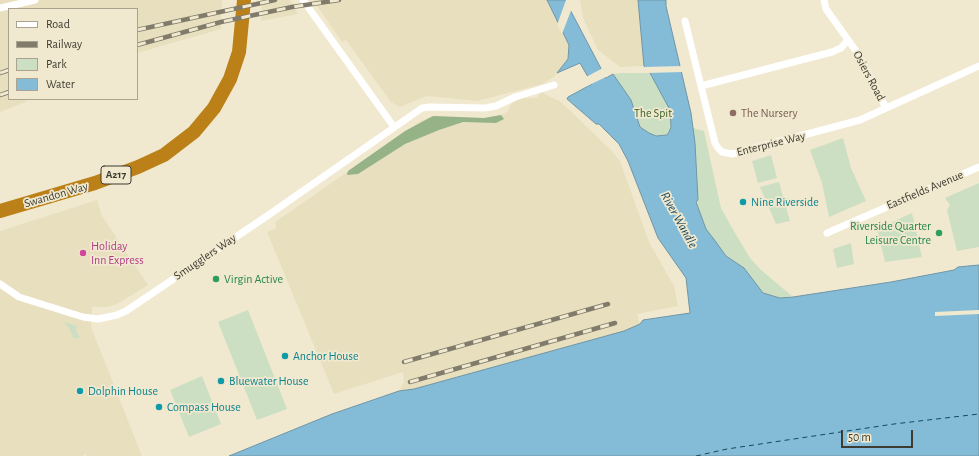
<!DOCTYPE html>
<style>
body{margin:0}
#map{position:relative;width:979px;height:456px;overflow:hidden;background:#f0e9cf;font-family:"Alegreya Sans",sans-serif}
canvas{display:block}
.legend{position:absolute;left:8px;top:8px;width:130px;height:92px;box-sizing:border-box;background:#f0e9cf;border:1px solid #a9a390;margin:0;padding:5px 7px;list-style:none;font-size:12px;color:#3e3b31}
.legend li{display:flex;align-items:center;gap:8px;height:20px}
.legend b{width:20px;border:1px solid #a9a390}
.scale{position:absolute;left:841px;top:430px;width:72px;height:18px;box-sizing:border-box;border:2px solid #3e3b31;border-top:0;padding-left:5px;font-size:12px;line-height:14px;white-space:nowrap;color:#3e3b31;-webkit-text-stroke:3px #f0e9cf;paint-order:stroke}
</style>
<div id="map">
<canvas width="979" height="456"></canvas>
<ul class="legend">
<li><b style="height:5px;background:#fff"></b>Road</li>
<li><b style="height:5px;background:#807b6b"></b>Railway</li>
<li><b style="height:11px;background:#ccdfc3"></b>Park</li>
<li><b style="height:11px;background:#84bcd8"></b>Water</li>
</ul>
<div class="scale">50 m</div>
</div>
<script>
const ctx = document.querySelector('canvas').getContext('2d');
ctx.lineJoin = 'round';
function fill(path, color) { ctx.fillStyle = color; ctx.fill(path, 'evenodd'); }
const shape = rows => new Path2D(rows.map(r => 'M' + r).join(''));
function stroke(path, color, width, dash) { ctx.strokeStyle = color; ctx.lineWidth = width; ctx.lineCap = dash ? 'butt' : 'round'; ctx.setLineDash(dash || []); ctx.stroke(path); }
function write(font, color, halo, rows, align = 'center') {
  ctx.font = font + ' "Alegreya Sans",sans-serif'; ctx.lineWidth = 3.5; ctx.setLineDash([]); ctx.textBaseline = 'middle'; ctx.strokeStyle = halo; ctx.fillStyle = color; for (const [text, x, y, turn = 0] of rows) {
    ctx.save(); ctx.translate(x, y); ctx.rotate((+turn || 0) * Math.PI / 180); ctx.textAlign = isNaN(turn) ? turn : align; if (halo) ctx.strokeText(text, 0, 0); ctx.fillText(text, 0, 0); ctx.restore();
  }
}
const built = shape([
 [0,0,222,0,221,29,137,53,137,9,9,9,9,99,25,99,26,102,0,112],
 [262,0,290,0,298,14,261,21],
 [313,0,547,0,569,45,568,59,554,77,542,84,477,101,427,96,400,107,391,102,346,40,342,42],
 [580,0,638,0,644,66,620,67,598,50,583,18],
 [541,92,561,102,611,150,620,161,649,242,674,286,678,306,637,314,640,324,629,357,399,391,404,382,403,372,334,394,267,232,276,228,275,222,421,121,433,116,484,118,501,115,507,112,512,103,523,98,537,98],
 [97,200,102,216,148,285,117,304,107,307,92,307,91,327,142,456,87,456,85,454,83,456,0,456,0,231]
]);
const green = shape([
 [621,73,650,73,670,109,671,127,667,135,656,136,649,133,640,127,631,100,613,74],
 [693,128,704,131,721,208,735,233,750,258,761,270,792,296,780,298,763,293,753,281,726,256,706,229,696,202,698,200],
 [843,138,851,168,866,201,829,217,822,183,810,150],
 [771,155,777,178,758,183,752,161],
 [779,182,790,221,776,224,760,187],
 [979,183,979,247,957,251,947,210,950,205,945,198],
 [912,213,922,257,885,262,877,229],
 [851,243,854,264,837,268,833,249],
 [248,310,287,409,257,420,218,322],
 [64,322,77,326,76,331,80,337,74,339,69,328],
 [202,376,221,424,189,437,170,390]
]);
const forest = shape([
 [501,115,504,119,496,123,463,122,439,130,405,144,358,174,347,175,348,171,405,131,433,116,484,118]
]);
const water = shape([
 [547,0,565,0,606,78,613,74,631,100,640,127,649,133,656,136,667,135,669,132,671,127,670,110,650,73,644,66,638,0,666,0,666,6,691,113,695,143,698,200,696,202,706,229,716,242,726,256,744,268,763,293,780,298,793,297,891,282,954,270,958,267,979,265,979,456,229,456,332,414,399,391,414,389,624,331,640,324,643,320,690,313,686,278,658,238,628,161,619,144,599,124,596,124,567,99,568,97,592,84,580,63,557,73,568,59,569,45,547,0]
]);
const pier = shape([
 [566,0,572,8,562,34,557,25],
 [683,66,683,72,647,73,643,67],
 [603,68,608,76,585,87,584,86,590,84,586,77],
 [979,310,979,314,935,316,935,312]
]);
const ferry = shape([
 [696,456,727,449,894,424,979,414]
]);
const street = shape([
 [303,0,394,127],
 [824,0,826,9,856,51,886,108],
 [0,8,35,0],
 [685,21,715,143,718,148,722,152,732,154,860,120,979,66],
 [701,86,832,52,841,48,848,40],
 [827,233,979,167],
 [0,284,19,297,83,317,98,319,117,315,126,311,267,216,422,108,430,107,485,108,496,106,515,97,554,85]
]);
const highway = shape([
 [0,211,95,183,138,167,164,155,194,132,214,108,230,79,239,52,244,0]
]);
const rail = shape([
 [137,30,275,0],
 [137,45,221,22,292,7,339,0],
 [0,73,9,70],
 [0,95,9,92],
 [404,362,608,304],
 [410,382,615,323]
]);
const markers = [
 [733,113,4,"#8d6e63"],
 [743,202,4,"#0f9aa8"],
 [939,233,4,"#2e9e5b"],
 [83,253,4,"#d1479c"],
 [216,279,4,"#2e9e5b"],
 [285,356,4,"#0f9aa8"],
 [221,381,4,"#0f9aa8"],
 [80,391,4,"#0f9aa8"],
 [159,407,4,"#0f9aa8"]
];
const shields = [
 [116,175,30]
];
const shieldNames = [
 ["A217",116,175]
];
const streetNames = [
 ["Osiers Road",869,76,62],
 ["Enterprise Way",771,144,-14],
 ["Eastfields Avenue",925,190,-23],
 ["Swandon Way",56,195,-16],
 ["Smugglers Way",205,257,-34]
];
const parkNames = [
 ["The Spit",653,113]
];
const educationNames = [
 ["The Nursery",741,113]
];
const cultureNames = [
 ["Nine Riverside",751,202],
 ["Anchor House",293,356],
 ["Bluewater House",229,381],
 ["Dolphin House",88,391],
 ["Compass House",167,407]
];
const leisureNames = [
 ["Riverside Quarter",931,226],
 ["Leisure Centre",931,240],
 ["Virgin Active",224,279,"left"]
];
const hotelNames = [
 ["Holiday",91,246],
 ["Inn Express",91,260]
];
const waterNames = [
 ["River Wandle",679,220,61]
];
fill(built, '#e8dfbe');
fill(green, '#ccdfc3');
fill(forest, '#96b387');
fill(water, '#84bcd8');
stroke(water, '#6f95a6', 1);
fill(pier, '#f0e9cf');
stroke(ferry, '#19475b', 1, [5, 4]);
stroke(street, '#fff', 7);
stroke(highway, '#bb8018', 14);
stroke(rail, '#807b6b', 4.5);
stroke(rail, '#f0e9cf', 3, [9]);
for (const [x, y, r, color] of markers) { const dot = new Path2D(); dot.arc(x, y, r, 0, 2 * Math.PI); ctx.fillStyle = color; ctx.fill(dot); stroke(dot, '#f0e9cf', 1.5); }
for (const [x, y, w] of shields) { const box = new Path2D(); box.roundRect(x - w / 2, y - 9, w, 18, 3); ctx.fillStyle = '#f0e9cf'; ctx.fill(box); stroke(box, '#3e3b31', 1); }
write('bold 11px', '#3e3b31', null, shieldNames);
write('12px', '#3e3b31', '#f0e9cf', streetNames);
write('12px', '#3a6023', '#f0e9cf', parkNames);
write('12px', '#785e54', '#f0e9cf', educationNames, 'left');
write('12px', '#0d838f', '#f0e9cf', cultureNames, 'left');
write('12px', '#27864d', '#f0e9cf', leisureNames, 'right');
write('12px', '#b23c85', '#f0e9cf', hotelNames, 'left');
write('italic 13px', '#19475b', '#f0e9cf', waterNames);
</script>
